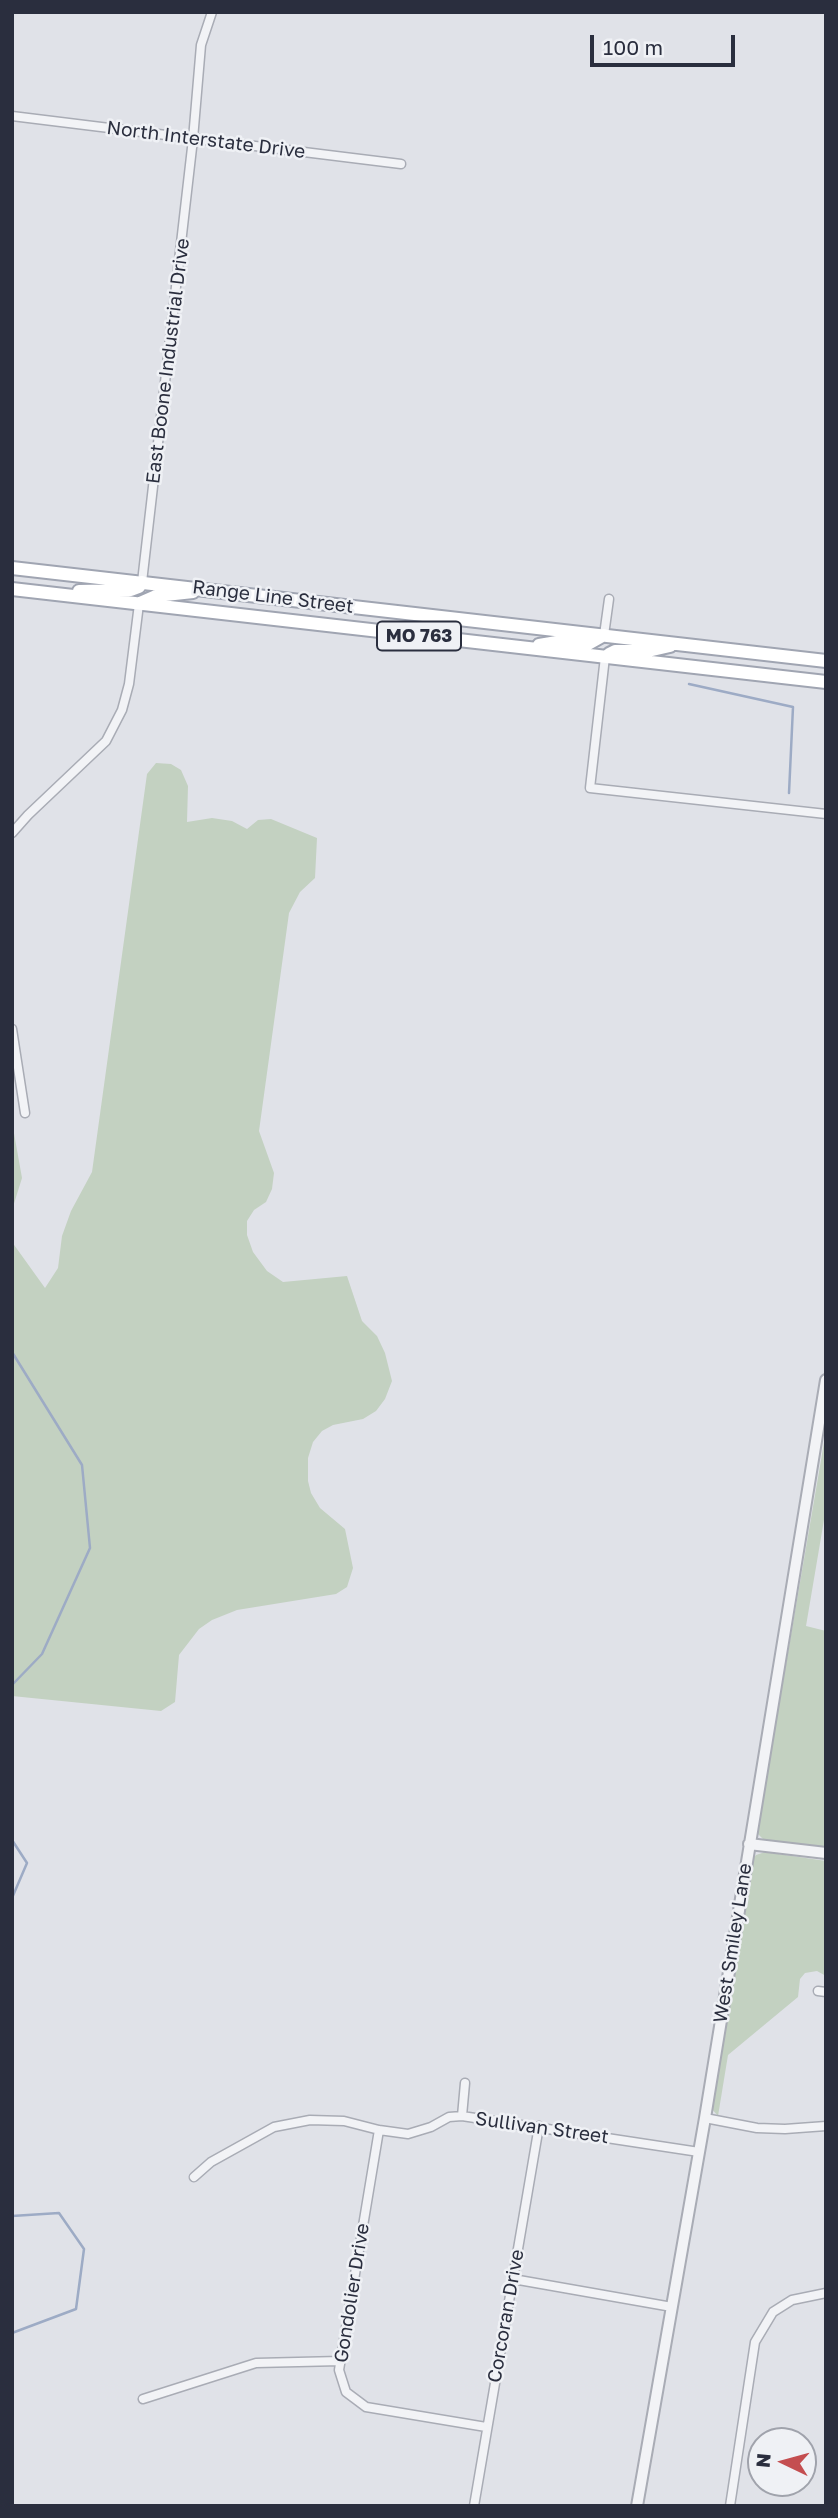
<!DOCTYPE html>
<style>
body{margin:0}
#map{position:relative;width:838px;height:2518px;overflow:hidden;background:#e0e2e8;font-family:"Golos Text",sans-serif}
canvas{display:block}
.frame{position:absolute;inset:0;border:14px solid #2a2e3e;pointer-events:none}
.north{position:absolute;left:747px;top:2427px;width:70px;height:70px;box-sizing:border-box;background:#eff1f5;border:2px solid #a0a3ac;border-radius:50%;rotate:275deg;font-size:19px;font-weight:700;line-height:28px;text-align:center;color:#2a2e3e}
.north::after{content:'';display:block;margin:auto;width:24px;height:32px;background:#c44e50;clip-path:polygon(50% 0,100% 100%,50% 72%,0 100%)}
.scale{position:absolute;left:590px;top:35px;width:145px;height:32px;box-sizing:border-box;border:4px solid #2a2e3e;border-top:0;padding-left:9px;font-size:21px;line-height:24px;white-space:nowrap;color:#2a2e3e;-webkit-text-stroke:5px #eff1f5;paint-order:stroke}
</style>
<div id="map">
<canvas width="838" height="2518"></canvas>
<div class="frame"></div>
<div class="north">N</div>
<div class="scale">100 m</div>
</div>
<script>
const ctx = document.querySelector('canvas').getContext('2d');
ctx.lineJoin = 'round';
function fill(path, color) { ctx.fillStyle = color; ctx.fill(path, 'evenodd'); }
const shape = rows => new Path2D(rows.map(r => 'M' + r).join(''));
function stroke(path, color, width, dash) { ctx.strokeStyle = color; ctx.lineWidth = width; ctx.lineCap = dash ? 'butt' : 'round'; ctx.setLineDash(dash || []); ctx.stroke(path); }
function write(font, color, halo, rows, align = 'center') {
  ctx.font = font + ' "Golos Text",sans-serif'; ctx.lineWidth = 5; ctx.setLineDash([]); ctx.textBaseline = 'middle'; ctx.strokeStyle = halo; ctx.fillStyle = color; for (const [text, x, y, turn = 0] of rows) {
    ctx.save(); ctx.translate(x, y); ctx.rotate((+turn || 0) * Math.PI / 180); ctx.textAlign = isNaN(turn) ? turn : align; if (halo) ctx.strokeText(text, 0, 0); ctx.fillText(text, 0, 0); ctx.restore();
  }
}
const green = shape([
 [156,763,171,764,181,770,188,786,187,822,212,818,232,821,247,829,258,820,271,819,317,838,315,878,300,892,289,913,259,1131,274,1173,272,1189,266,1202,254,1210,247,1221,247,1235,253,1252,267,1271,283,1282,347,1276,362,1321,377,1336,385,1353,392,1381,385,1399,376,1411,363,1419,333,1425,322,1431,313,1442,308,1458,308,1481,311,1493,320,1508,345,1529,353,1568,347,1587,336,1594,237,1610,212,1620,199,1629,179,1655,175,1702,161,1711,12,1696,12,1242,45,1288,58,1268,62,1236,71,1211,92,1172,147,774],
 [12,1122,22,1178,12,1210],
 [826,1431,826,1508,806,1626,826,1631,826,1847,764,1840,757,1833],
 [765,1852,826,1861,826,1976,817,1971,805,1973,800,1979,798,1997,728,2055,718,2116,711,2108,752,1860,756,1855]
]);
const stream = shape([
 [689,684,793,707,789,793],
 [12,1352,82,1465,90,1548,42,1654,12,1685],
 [12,1840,27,1863,12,1898],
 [12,2216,59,2213,84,2249,76,2309,12,2333]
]);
const minor = shape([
 [12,116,401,164],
 [142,582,193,139,201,45,212,12],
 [604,635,609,599],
 [605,657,590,788,826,814],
 [12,833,28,815,106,741,122,710,129,684,139,604],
 [12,1029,25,1113],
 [818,1991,826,1992],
 [462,2116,465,2083],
 [705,2118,757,2128,785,2129,826,2126],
 [379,2130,339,2370,346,2392,366,2407,486,2427],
 [194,2177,211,2162,274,2127,310,2120,344,2121,379,2130,408,2134,431,2127,449,2117,462,2116,699,2152],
 [513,2279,672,2307],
 [143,2399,256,2363,340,2361],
 [474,2506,539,2126],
 [730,2506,755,2342,773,2312,792,2300,826,2293]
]);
const tertiary = shape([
 [749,1844,826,1853],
 [637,2506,705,2118,826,1380]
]);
const primary = shape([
 [12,568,826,661],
 [12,589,826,682],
 [79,591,131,590,139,587,142,582],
 [140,603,156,596,193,592],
 [539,645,557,642,588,644,604,635],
 [609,654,615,651,648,651,670,646]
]);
const shields = [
 [419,636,84]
];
const shieldNames = [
 ["MO 763",419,636]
];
const streetNames = [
 ["North Interstate Drive",206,140,7],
 ["East Boone Industrial Drive",168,361,-83],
 ["Range Line Street",273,597,7],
 ["West Smiley Lane",733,1943,-81],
 ["Sullivan Street",542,2128,8],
 ["Gondolier Drive",352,2293,-81],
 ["Corcoran Drive",506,2316,-80]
];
fill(green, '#c3d1c1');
stroke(stream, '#9dabc5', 2.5);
stroke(minor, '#a9acb5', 11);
stroke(tertiary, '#a9acb5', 14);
stroke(primary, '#a0a5b2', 16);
stroke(minor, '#f2f3f6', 8);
stroke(tertiary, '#f2f3f6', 10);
stroke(primary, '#fff', 12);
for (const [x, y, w] of shields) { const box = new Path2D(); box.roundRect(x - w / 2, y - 14.5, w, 29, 5); ctx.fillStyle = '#eff1f5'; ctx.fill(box); stroke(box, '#2a2e3e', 2); }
write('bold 18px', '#2a2e3e', null, shieldNames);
write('19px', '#2a2e3e', '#eff1f5', streetNames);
</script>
